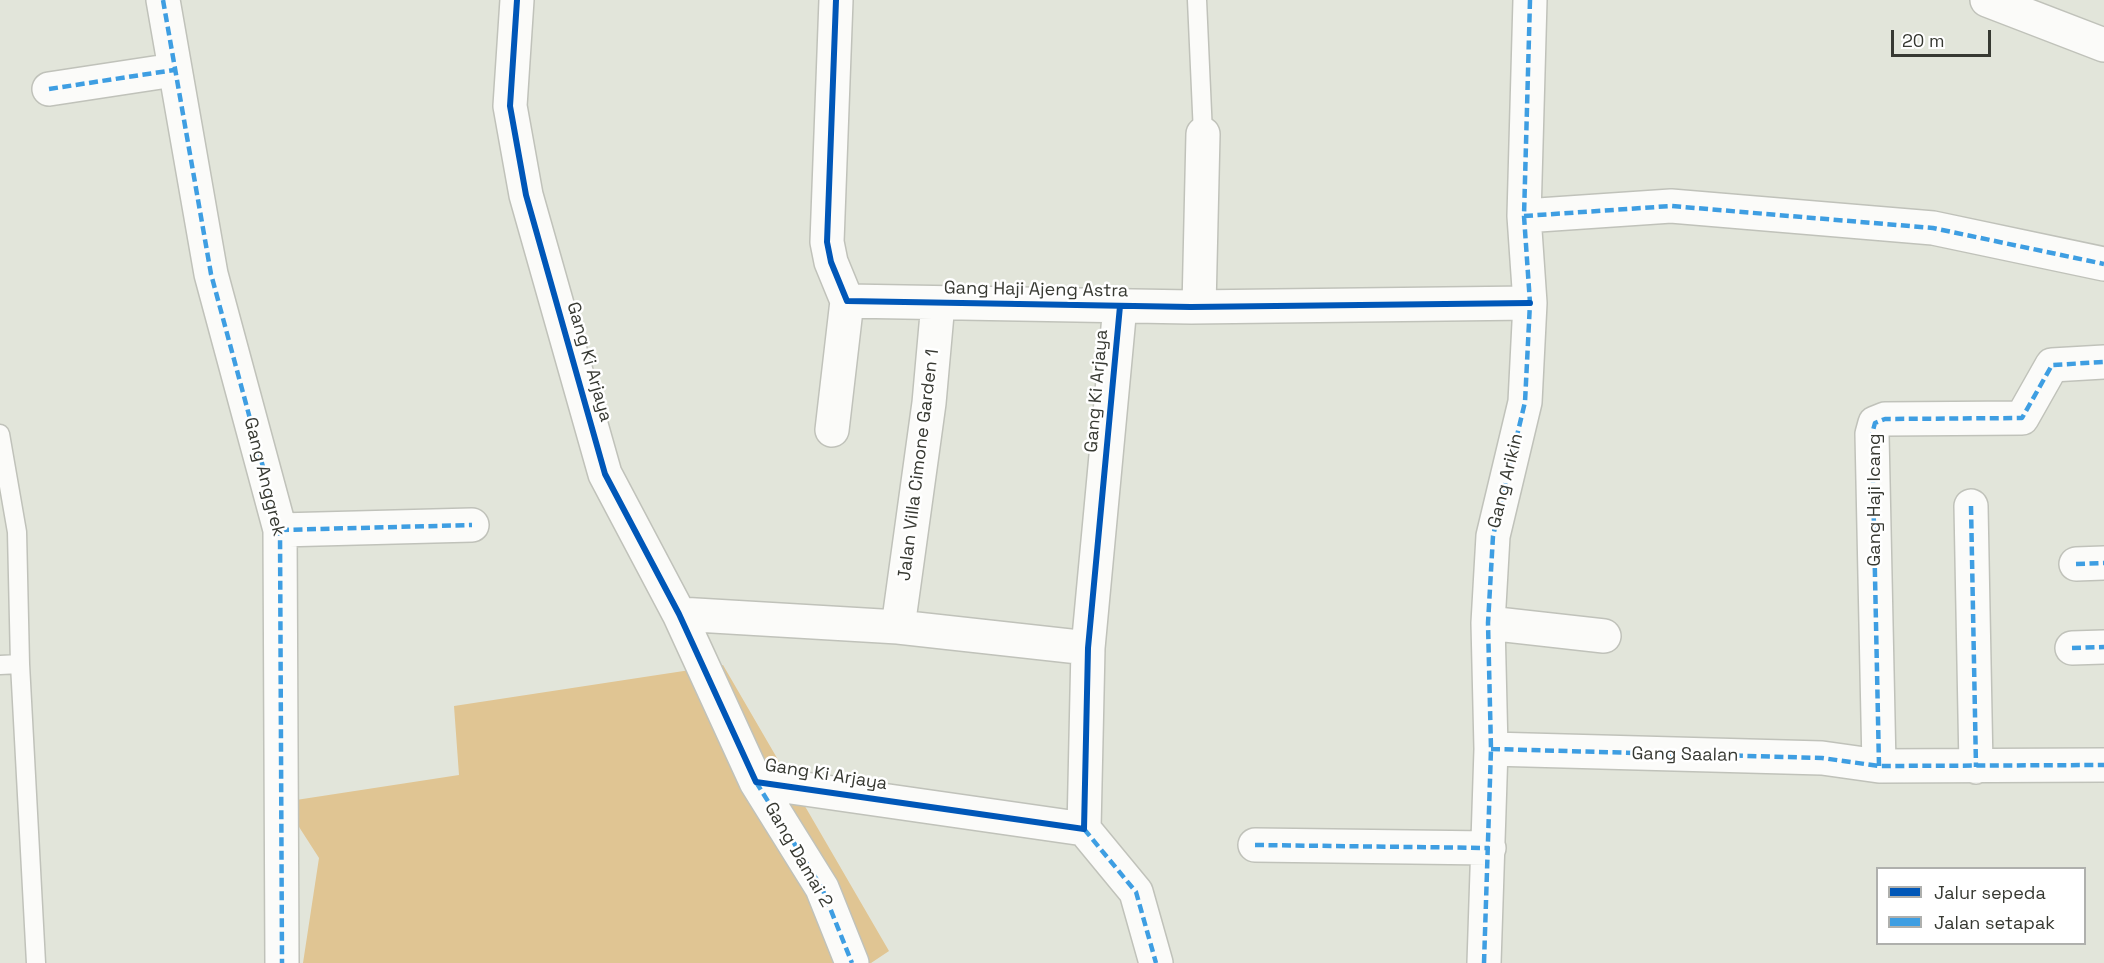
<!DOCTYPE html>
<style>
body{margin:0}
#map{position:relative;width:2104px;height:963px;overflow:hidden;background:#e2e5da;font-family:"Space Grotesk",sans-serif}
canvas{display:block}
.legend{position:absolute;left:1876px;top:867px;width:210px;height:78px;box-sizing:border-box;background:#fff;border:2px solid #afb0ad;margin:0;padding:8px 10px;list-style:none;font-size:18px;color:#373932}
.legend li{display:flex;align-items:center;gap:12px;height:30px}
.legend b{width:30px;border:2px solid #afb0ad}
.scale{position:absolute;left:1891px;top:30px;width:100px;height:27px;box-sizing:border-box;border:3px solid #373932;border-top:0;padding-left:8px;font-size:18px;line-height:21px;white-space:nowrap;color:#373932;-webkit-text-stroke:4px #fff;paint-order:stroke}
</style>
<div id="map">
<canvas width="2104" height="963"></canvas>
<ul class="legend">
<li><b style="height:8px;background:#0057b8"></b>Jalur sepeda</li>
<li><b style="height:8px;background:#3e9ee2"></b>Jalan setapak</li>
</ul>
<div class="scale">20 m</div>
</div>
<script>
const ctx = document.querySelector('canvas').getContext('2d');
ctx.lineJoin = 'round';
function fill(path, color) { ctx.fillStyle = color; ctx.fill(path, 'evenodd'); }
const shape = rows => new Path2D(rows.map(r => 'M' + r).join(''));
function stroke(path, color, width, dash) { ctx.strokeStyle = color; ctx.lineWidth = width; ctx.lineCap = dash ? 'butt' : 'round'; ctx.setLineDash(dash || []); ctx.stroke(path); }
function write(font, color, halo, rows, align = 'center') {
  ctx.font = font + ' "Space Grotesk",sans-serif'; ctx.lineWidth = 5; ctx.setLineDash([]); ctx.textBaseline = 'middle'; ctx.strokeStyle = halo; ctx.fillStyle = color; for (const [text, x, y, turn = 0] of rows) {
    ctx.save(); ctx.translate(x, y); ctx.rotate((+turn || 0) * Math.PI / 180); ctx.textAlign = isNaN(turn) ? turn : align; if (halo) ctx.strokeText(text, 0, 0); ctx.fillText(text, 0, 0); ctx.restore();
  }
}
const green = shape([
 [723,665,889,951,871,963,303,963,319,858,283,802,459,775,454,706]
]);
const service = shape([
 [1197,0,1203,134],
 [0,434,17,532,20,664,36,963],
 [0,665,20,664]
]);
const minor = shape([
 [163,0,211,274,280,530,282,963],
 [517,0,510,106,526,195,605,474,679,614,756,782,1084,829,1088,648,1120,306],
 [836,0,827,242,831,262,847,301,1191,307,1530,303],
 [49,89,174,70],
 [1524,216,1671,206,1933,228,2104,264],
 [1199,307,1203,134],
 [832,430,847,301],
 [1971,506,1976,767],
 [280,530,472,525],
 [2076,564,2104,563],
 [679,614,898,627,1088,648],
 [1488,623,1604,636],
 [898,627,929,403,938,303],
 [2072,648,2104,647],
 [1491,749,1822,758,1879,766,2104,765],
 [1879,766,1872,434,1875,423,1885,419,2022,418,2052,365,2104,362],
 [756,782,822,888,852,963],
 [1084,829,1136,892,1156,963],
 [1255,845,1489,848],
 [1484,963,1491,749,1488,623,1493,536,1525,402,1530,303,1524,216,1530,0]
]);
const tertiary = shape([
 [1987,0,2104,45]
]);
const quiet = shape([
 [163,0,211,274,280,530,282,963],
 [49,89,174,70],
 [1524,216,1671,206,1933,228,2104,264],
 [1971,506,1976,767],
 [280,530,472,525],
 [2076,564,2104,563],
 [2072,648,2104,647],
 [1491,749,1822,758,1879,766,2104,765],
 [1879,766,1872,434,1875,423,1885,419,2022,418,2052,365,2104,362],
 [756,782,822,888,852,963],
 [1084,829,1136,892,1156,963],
 [1255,845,1489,848],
 [1484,963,1491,749,1488,623,1493,536,1525,402,1530,303,1524,216,1530,0]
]);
const cycleway = shape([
 [517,0,510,106,526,195,605,474,679,614,756,782,1084,829,1088,648,1120,306],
 [836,0,827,242,831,262,847,301,1191,307,1530,303]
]);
const streetNames = [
 ["Gang Haji Ajeng Astra",1036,290,1],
 ["Gang Ki Arjaya",589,362,74],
 ["Gang Ki Arjaya",1097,391,-85],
 ["Jalan Villa Cimone Garden 1",919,465,-83],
 ["Gang Anggrek",264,477,76],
 ["Gang Arikin",1506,481,-76],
 ["Gang Haji Icang",1875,500,-90],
 ["Gang Saalan",1685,755,1],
 ["Gang Ki Arjaya",826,775,9],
 ["Gang Damai 2",798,855,60]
];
fill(green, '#e0c593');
stroke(service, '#c0c2ba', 21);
stroke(minor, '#c0c2ba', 36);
stroke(tertiary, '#c0c2ba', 36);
stroke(service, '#fbfbf9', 18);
stroke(minor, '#fbfbf9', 33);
stroke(tertiary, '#fbfbf9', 33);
stroke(quiet, '#3e9ee2', 4.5, [9, 4.5]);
stroke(cycleway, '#0057b8', 6);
write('18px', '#373932', '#fff', streetNames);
</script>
